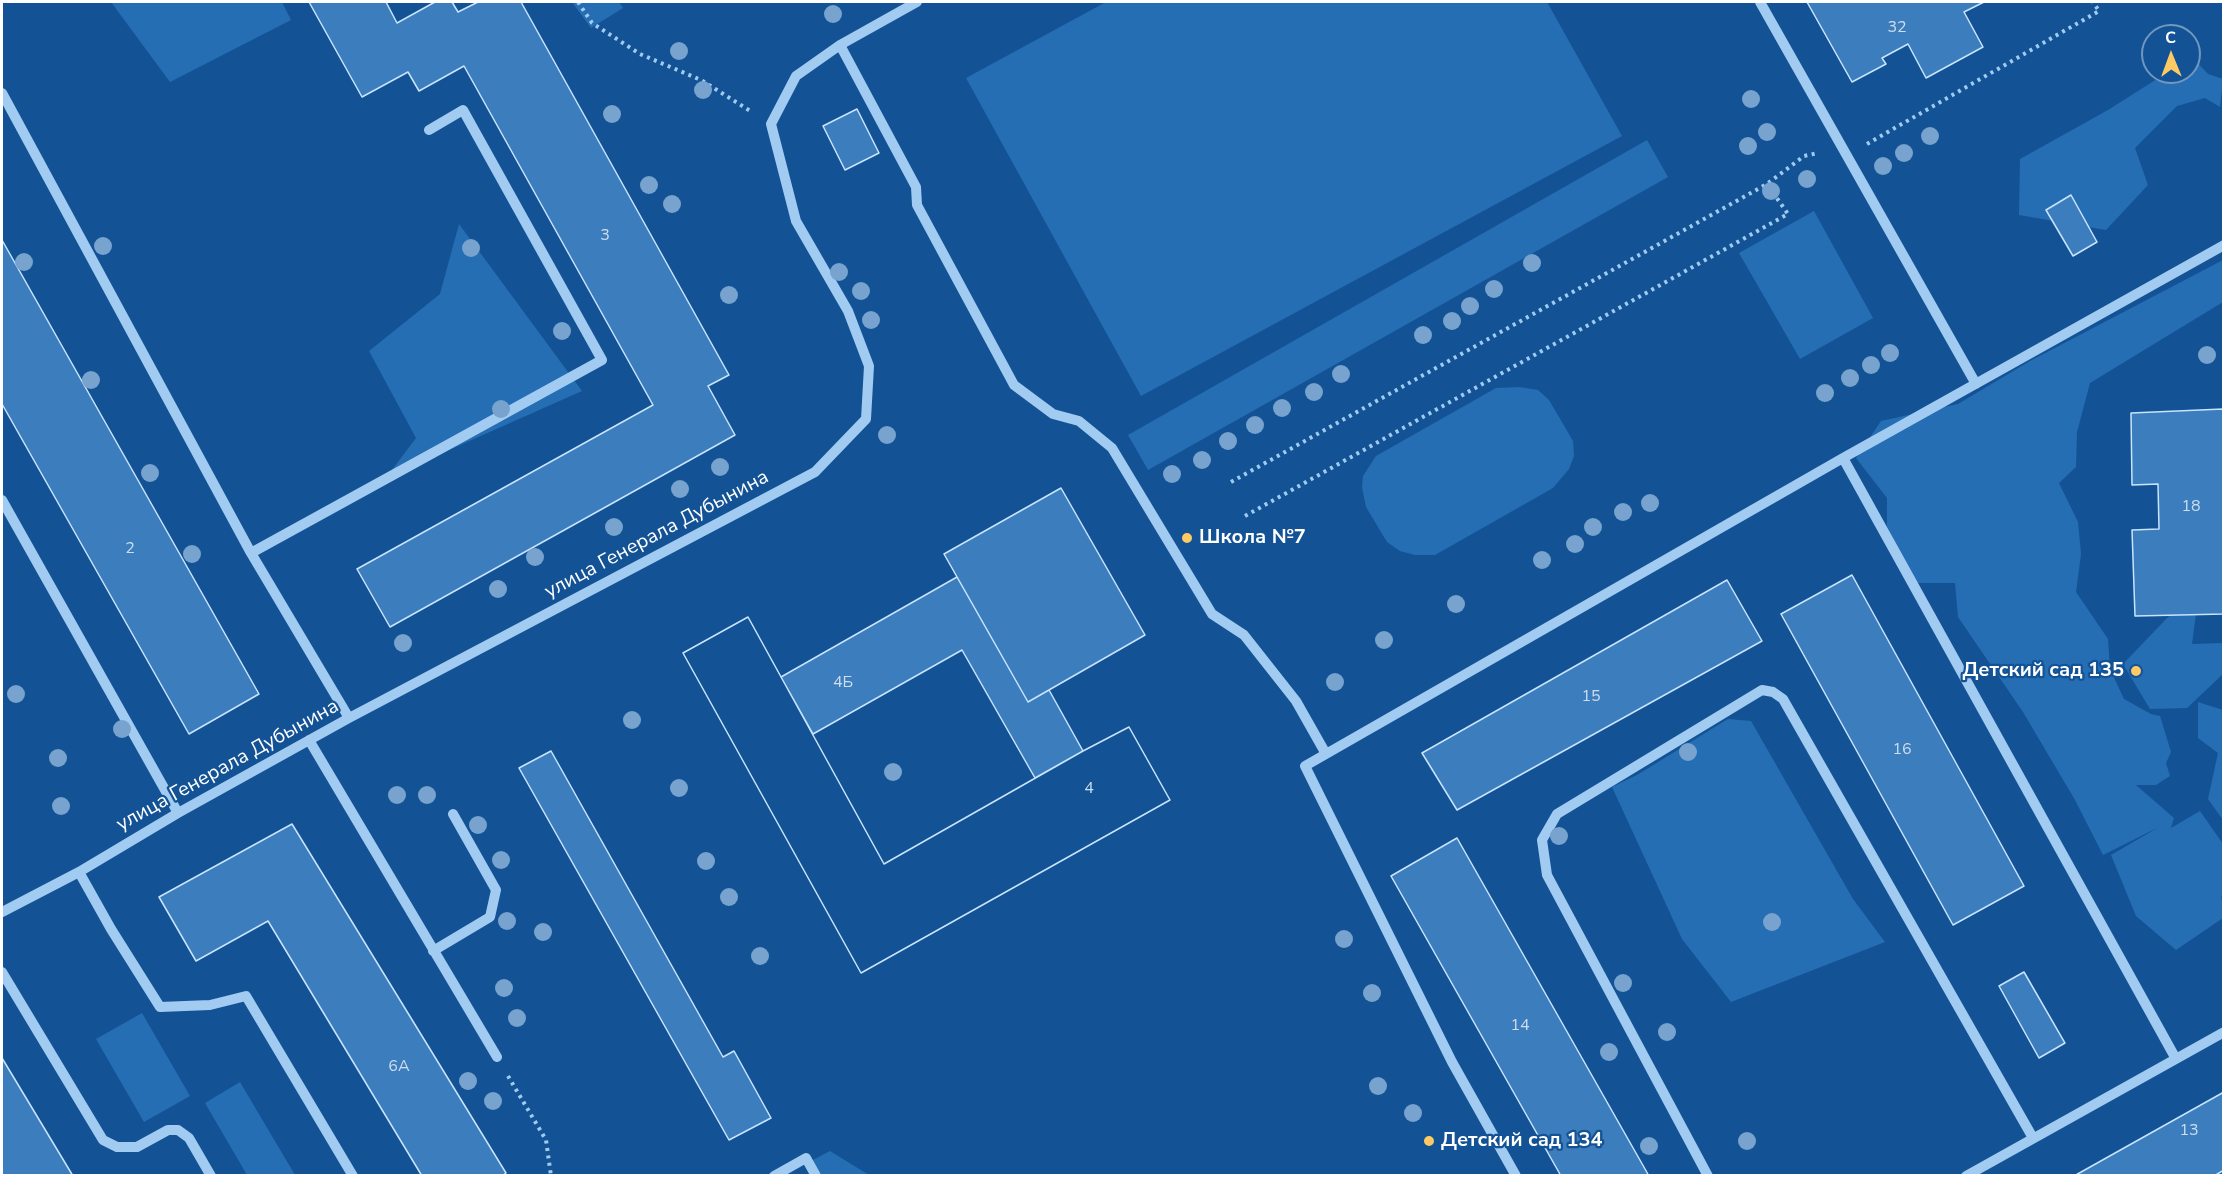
<!DOCTYPE html>
<meta charset="utf-8">
<style>
body{margin:0}
#map{position:relative;width:2225px;height:1177px;overflow:hidden;background:#135395;font-family:"Nunito Sans",sans-serif}
canvas{display:block}
.frame{position:absolute;inset:0;border:3px solid #fff;pointer-events:none}
.north{position:absolute;left:2141px;top:24px;width:60px;height:60px;box-sizing:border-box;background:#135395;border:2px solid #7198bf;border-radius:50%;rotate:359deg;font-size:16px;font-weight:700;line-height:24px;text-align:center;color:#fff}
.north::after{content:'';display:block;margin:auto;width:21px;height:27px;background:#ffc963;clip-path:polygon(50% 0,100% 100%,50% 72%,0 100%)}
</style>
<div id="map">
<canvas width="2225" height="1177"></canvas>
<div class="frame"></div>
<div class="north">С</div>
</div>
<script>
const ctx = document.querySelector('canvas').getContext('2d');
ctx.lineJoin = 'round';
function fill(path, color) { ctx.fillStyle = color; ctx.fill(path, 'evenodd'); }
const shape = rows => new Path2D(rows.map(r => 'M' + r).join(''));
function stroke(path, color, width, dash) { ctx.strokeStyle = color; ctx.lineWidth = width; ctx.lineCap = dash ? 'butt' : 'round'; ctx.setLineDash(dash || []); ctx.stroke(path); }
function write(font, color, halo, rows, align = 'center') {
  ctx.font = font + ' "Nunito Sans",sans-serif'; ctx.lineWidth = 4.5; ctx.setLineDash([]); ctx.textBaseline = 'middle'; ctx.strokeStyle = halo; ctx.fillStyle = color; for (const [text, x, y, turn = 0] of rows) {
    ctx.save(); ctx.translate(x, y); ctx.rotate((+turn || 0) * Math.PI / 180); ctx.textAlign = isNaN(turn) ? turn : align; if (halo) ctx.strokeText(text, 0, 0); ctx.fillText(text, 0, 0); ctx.restore();
  }
}
const green = shape([
 [111,2,282,2,291,20,170,82],
 [572,2,619,2,623,8,591,28],
 [1106,2,1547,2,1622,136,1141,396,966,78],
 [2192,57,2208,74,2223,79,2220,107,2205,98,2177,106,2135,148,2148,185,2106,230,2019,215,2020,159,2108,110,2168,72,2189,72,2189,59],
 [1647,140,1668,177,1148,470,1128,435],
 [1814,211,1873,318,1800,359,1739,253],
 [459,224,582,391,386,478,416,438,369,351,440,294],
 [2223,260,2223,302,2090,383,2077,432,2076,467,2059,483,2078,522,2081,554,2076,592,2108,639,2110,669,2124,699,2151,714,2160,716,2171,752,2166,763,2170,776,2156,785,2136,785,2174,818,2171,828,2200,811,2223,844,2223,895,2221,897,2223,903,2223,918,2176,950,2136,916,2111,855,2159,827,2103,855,2075,800,2023,712,1958,617,1955,583,1913,583,1887,526,1887,498,1856,458,1881,421,1958,404,2030,361],
 [1519,387,1538,390,1549,400,1573,441,1574,456,1569,469,1553,488,1435,555,1415,555,1400,551,1387,542,1366,507,1362,487,1363,476,1376,456,1496,388],
 [2196,614,2192,644,2223,643,2223,674,2187,708,2150,709,2123,664,2170,615],
 [2198,702,2223,710,2223,820,2208,799,2218,753,2198,738],
 [1728,719,1751,721,1853,899,1885,942,1731,1002,1682,939,1612,787,1637,775],
 [142,1013,190,1096,144,1122,96,1039],
 [240,1082,295,1175,247,1175,205,1103],
 [830,1151,869,1175,820,1175,811,1161]
]);
const building = shape([
 [309,2,386,2,397,23,435,2,452,2,458,12,478,2,521,2,729,375,708,386,735,435,390,627,357,569,653,405,464,66,419,91,408,72,362,97,309,2],
 [1807,2,1984,2,1964,12,1983,47,1926,78,1908,44,1882,58,1886,64,1852,82,1807,2],
 [857,109,879,153,845,170,823,126,857,109],
 [2071,195,2097,242,2073,256,2046,210,2071,195],
 [2,240,259,694,189,734,2,404,2,240],
 [2223,409,2224,614,2135,616,2132,530,2159,529,2158,484,2132,485,2131,413,2223,409],
 [1061,488,1145,635,1028,702,944,554,1061,488],
 [1852,575,2024,886,1953,925,1781,614,1852,575],
 [957,577,1028,702,1049,690,1083,751,1035,778,962,650,813,734,781,677,957,577],
 [1727,580,1762,641,1457,810,1422,753,1727,580],
 [748,617,884,864,1083,751,1129,727,1170,800,861,973,683,653,748,617],
 [748,617,884,864,1083,751,1129,727,1170,800,861,973,683,653,748,617],
 [551,751,723,1057,734,1051,771,1118,729,1140,519,768,551,751],
 [292,824,506,1173,502,1176,422,1176,268,921,196,961,159,897,292,824],
 [1457,838,1649,1176,1561,1176,1391,876,1457,838],
 [2024,972,2065,1043,2039,1058,1999,986,2024,972],
 [2,1058,73,1176,2,1176,2,1058],
 [2224,1092,2224,1170,2214,1176,2074,1176,2224,1092]
]);
const path = shape([
 [578,2,592,23,640,54,701,80,752,112],
 [1867,144,2099,11,2093,2],
 [1231,482,1767,184,1804,156,1818,153],
 [1245,516,1788,214,1767,184],
 [508,1076,546,1140,551,1176]
]);
const minor = shape([
 [1760,2,1976,384],
 [840,45,916,187,917,205,1014,385,1053,414,1079,421,1112,448,1212,614,1244,635,1296,701,1326,754],
 [2,93,251,553,349,718],
 [1843,458,2176,1059],
 [2,500,178,813],
 [251,553,602,360,463,110,429,130],
 [309,740,497,1057],
 [79,872,111,929,160,1007,210,1005,246,996,353,1176],
 [2,912,79,872,178,813,349,718,815,472,866,419,869,366,848,311,796,221,771,124,796,76,840,45,917,2],
 [433,951,490,917,496,890,453,814],
 [2,972,103,1140,117,1147,137,1147,168,1130,178,1130,189,1138,211,1176],
 [774,1176,806,1158,816,1176],
 [1516,1176,1452,1062,1305,766,1843,458,2224,245],
 [1708,1176,1547,875,1542,840,1557,814,1762,690,1773,692,1783,699,2033,1138],
 [1966,1176,2224,1032]
]);
const trees = [
 [833,14],
 [679,51],
 [703,90],
 [1751,99],
 [612,114],
 [1767,132],
 [1930,136],
 [1748,146],
 [1904,153],
 [1883,166],
 [1807,179],
 [649,185],
 [1771,191],
 [672,204],
 [103,246],
 [471,248],
 [24,262],
 [1532,263],
 [839,272],
 [1494,289],
 [861,291],
 [729,295],
 [1470,306],
 [871,320],
 [1452,321],
 [562,331],
 [1423,335],
 [1890,353],
 [2207,355],
 [1871,365],
 [1341,374],
 [1850,378],
 [91,380],
 [1314,392],
 [1825,393],
 [1282,408],
 [501,409],
 [1255,425],
 [887,435],
 [1228,441],
 [1202,460],
 [720,467],
 [150,473],
 [1172,474],
 [680,489],
 [1650,503],
 [1623,512],
 [614,527],
 [1593,527],
 [1575,544],
 [192,554],
 [535,557],
 [1542,560],
 [498,589],
 [1456,604],
 [1384,640],
 [403,643],
 [1335,682],
 [16,694],
 [632,720],
 [122,729],
 [1688,752],
 [58,758],
 [893,772],
 [679,788],
 [397,795],
 [427,795],
 [61,806],
 [478,825],
 [1559,836],
 [501,860],
 [706,861],
 [729,897],
 [507,921],
 [1772,922],
 [543,932],
 [1344,939],
 [760,956],
 [1623,983],
 [504,988],
 [1372,993],
 [517,1018],
 [1667,1032],
 [1609,1052],
 [468,1081],
 [1378,1086],
 [493,1101],
 [1413,1113],
 [1747,1141],
 [1649,1146]
];
const markers = [
 [1187,538,6,"#ffc963"],
 [2136,671,6,"#ffc963"],
 [1429,1141,6,"#ffc963"]
];
const numberNames = [
 ["32",1897,28],
 ["3",605,236],
 ["18",2191,507],
 ["2",130,549],
 ["4Б",843,683],
 ["15",1591,697],
 ["16",1902,750],
 ["4",1089,789],
 ["14",1520,1026],
 ["6А",399,1067],
 ["13",2189,1131]
];
const streetNames = [
 ["улица Генерала Дубынина",657,535,-28],
 ["улица Генерала Дубынина",228,766,-29]
];
const poiNames = [
 ["Школа №7",1199,538],
 ["Детский сад 135",2124,671,"right"],
 ["Детский сад 134",1441,1141]
];
fill(green, '#256eb4');
fill(building, '#3c7dbd');
stroke(building, '#c9e4fd', 1.5);
stroke(path, '#a2cbf2', 4, [3, 4.5]);
stroke(minor, '#a2cbf2', 10);
ctx.fillStyle = '#77a3ce';
for (const [x, y] of trees) { ctx.beginPath(); ctx.arc(x, y, 9, 0, 2 * Math.PI); ctx.fill(); }
for (const [x, y, r, color] of markers) { const dot = new Path2D(); dot.arc(x, y, r, 0, 2 * Math.PI); ctx.fillStyle = color; ctx.fill(dot); stroke(dot, '#135395', 2); }
write('16px', '#cedeee', null, numberNames);
write('20px', '#fff', '#135395', streetNames);
write('bold 20px', '#fff', '#135395', poiNames, 'left');
</script>
